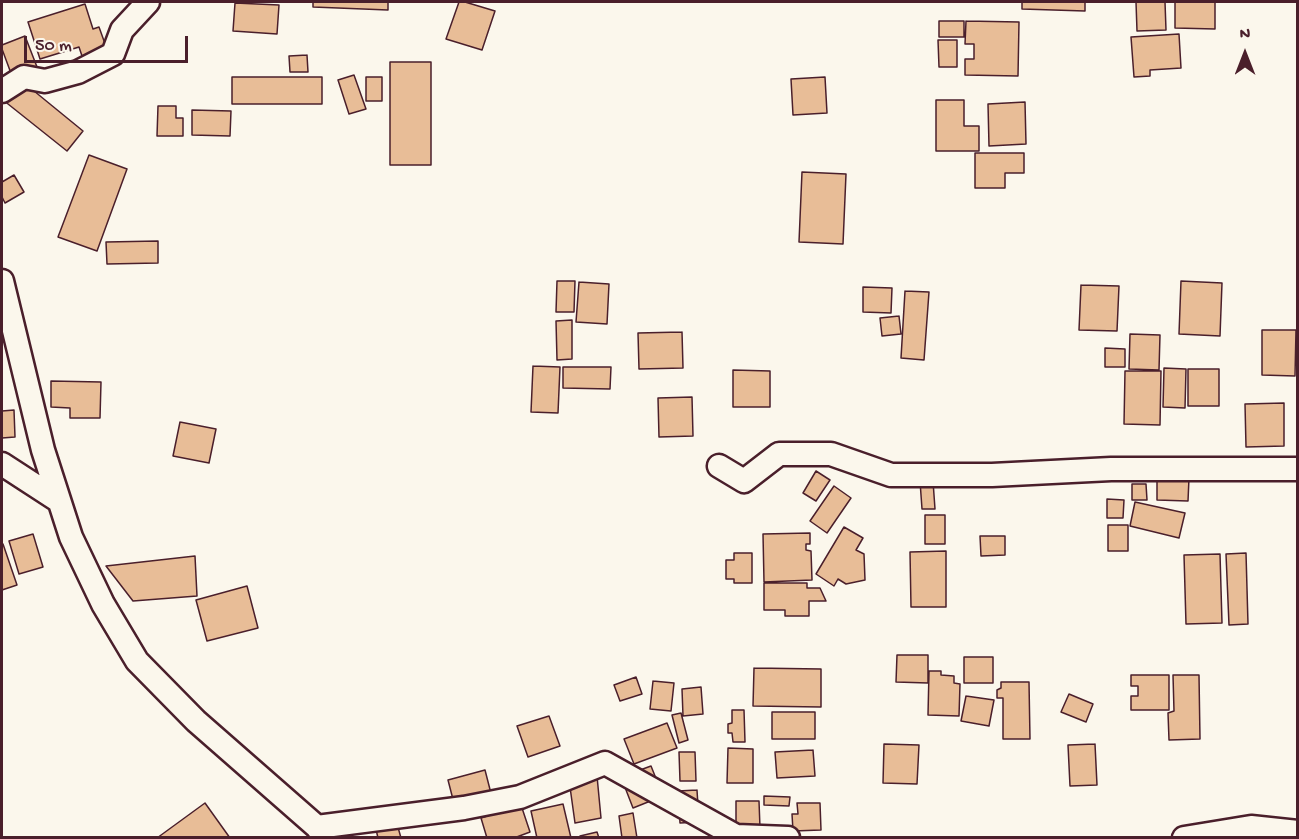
<!DOCTYPE html>
<style>
body{margin:0}
#map{position:relative;width:1299px;height:839px;overflow:hidden;background:#fbf7ec;font-family:"Gochi Hand",sans-serif}
canvas{display:block}
.frame{position:absolute;inset:0;border:3px solid #4a1f2b;pointer-events:none}
.north{position:absolute;left:1215px;top:24px;width:60px;height:60px;-webkit-text-stroke:4px #fbf7ec;paint-order:stroke;rotate:0deg;font-size:16px;font-weight:700;line-height:24px;text-align:center;color:#4a1f2b}
.north::after{content:'';display:block;margin:auto;width:21px;height:27px;background:#4a1f2b;clip-path:polygon(50% 0,100% 100%,50% 72%,0 100%)}
.scale{position:absolute;left:24px;top:36px;width:164px;height:27px;box-sizing:border-box;border:3px solid #4a1f2b;border-top:0;padding-left:8px;font-size:18px;line-height:21px;white-space:nowrap;color:#4a1f2b;-webkit-text-stroke:4px #fbf7ec;paint-order:stroke}
</style>
<div id="map">
<canvas width="1299" height="839"></canvas>
<div class="frame"></div>
<div class="north">N</div>
<div class="scale">50 m</div>
</div>
<script>
const ctx = document.querySelector('canvas').getContext('2d');
ctx.lineJoin = 'round';
function fill(path, color) { ctx.fillStyle = color; ctx.fill(path, 'evenodd'); }
const shape = rows => new Path2D(rows.map(r => 'M' + r).join(''));
function stroke(path, color, width, dash) { ctx.strokeStyle = color; ctx.lineWidth = width; ctx.lineCap = dash ? 'butt' : 'round'; ctx.setLineDash(dash || []); ctx.stroke(path); }
const building = shape([
 [313,2,388,2,388,10,313,7,313,2],
 [459,2,465,2,495,11,482,50,446,39,459,2],
 [1022,2,1085,2,1085,11,1022,9,1022,2],
 [1136,2,1165,2,1166,30,1137,31,1136,2],
 [1175,2,1215,2,1215,29,1175,28,1175,2],
 [235,3,279,5,277,34,233,31,235,3],
 [85,4,93,29,99,27,108,52,83,59,79,47,40,59,28,22,85,4],
 [939,21,964,21,964,37,939,37,939,21],
 [966,21,1019,22,1018,76,965,75,965,59,974,59,974,44,965,44,966,21],
 [1179,34,1181,68,1150,70,1150,76,1134,77,1131,37,1179,34],
 [25,36,37,67,12,76,2,49,2,45,25,36],
 [938,40,957,40,957,67,939,67,938,40],
 [307,55,308,72,290,72,289,56,307,55],
 [390,62,431,62,431,165,390,165,390,62],
 [354,75,366,109,349,114,338,80,354,75],
 [232,77,322,77,322,104,232,104,232,77],
 [366,77,382,77,382,101,366,101,366,77],
 [825,77,827,113,793,115,791,79,825,77],
 [23,82,83,131,67,151,3,100,23,82],
 [936,100,964,100,964,126,979,126,979,151,936,151,936,100],
 [1025,102,1026,144,989,146,988,104,1025,102],
 [158,106,176,106,176,118,183,118,183,136,157,136,158,106],
 [192,110,231,111,230,136,192,135,192,110],
 [975,153,1024,153,1024,173,1005,173,1005,188,975,188,975,153],
 [89,155,127,169,97,251,58,237,89,155],
 [802,172,846,174,843,244,799,242,802,172],
 [14,175,24,192,5,203,2,197,2,182,14,175],
 [158,241,158,263,107,264,106,242,158,241],
 [557,281,575,281,574,312,556,312,557,281],
 [1181,281,1222,283,1220,336,1179,334,1181,281],
 [579,282,609,284,607,324,576,322,579,282],
 [1081,285,1119,286,1117,331,1079,330,1081,285],
 [863,287,892,288,891,313,863,312,863,287],
 [905,291,929,292,924,360,901,358,905,291],
 [899,316,901,334,882,336,880,318,899,316],
 [572,320,572,359,557,360,556,321,572,320],
 [1262,330,1296,330,1295,376,1262,375,1262,330],
 [682,332,683,368,639,369,638,333,682,332],
 [1130,334,1160,335,1159,370,1129,369,1130,334],
 [1105,348,1125,349,1125,367,1105,367,1105,348],
 [533,366,560,367,558,413,531,412,533,366],
 [563,367,611,367,610,389,563,388,563,367],
 [1164,368,1186,369,1185,408,1163,407,1164,368],
 [1188,369,1219,369,1219,406,1188,406,1188,369],
 [733,370,770,371,770,407,733,407,733,370],
 [1125,371,1161,371,1160,425,1124,424,1125,371],
 [51,381,101,382,100,418,70,418,70,408,51,407,51,381],
 [692,397,693,436,659,437,658,398,692,397],
 [1284,403,1284,446,1246,447,1245,404,1284,403],
 [14,410,15,437,2,438,2,411,14,410],
 [180,422,216,429,209,463,173,456,180,422],
 [816,471,830,480,816,501,803,493,816,471],
 [1157,477,1189,478,1188,501,1157,500,1157,477],
 [920,481,933,481,935,509,922,509,920,481],
 [1132,484,1146,484,1147,500,1132,500,1132,484],
 [834,486,851,498,827,533,810,521,834,486],
 [1107,499,1124,500,1123,518,1107,518,1107,499],
 [1135,502,1185,513,1179,538,1130,526,1135,502],
 [925,515,945,515,945,544,925,544,925,515],
 [1108,525,1128,525,1128,551,1108,551,1108,525],
 [844,527,863,538,856,550,864,554,865,580,846,584,838,579,834,586,816,574,844,527],
 [810,533,810,544,806,544,806,550,811,551,812,580,764,582,763,534,810,533],
 [33,534,43,567,19,574,9,541,33,534],
 [980,536,1005,536,1005,555,981,556,980,536],
 [3,544,17,585,2,590,2,545,3,544],
 [946,551,946,607,911,607,910,552,946,551],
 [734,553,752,553,752,583,734,583,734,579,726,579,726,560,734,560,734,553],
 [1246,553,1248,624,1229,625,1226,554,1246,553],
 [1220,554,1222,623,1186,624,1184,555,1220,554],
 [195,556,197,596,133,601,106,566,195,556],
 [764,583,807,583,807,588,820,588,826,601,809,601,809,616,785,616,785,610,764,610,764,583],
 [247,586,258,628,207,641,196,600,247,586],
 [897,655,928,655,928,683,896,682,897,655],
 [964,657,993,657,993,683,964,683,964,657],
 [754,668,821,669,821,707,753,706,754,668],
 [929,671,941,671,941,675,954,676,954,683,960,684,959,716,928,715,929,671],
 [1131,675,1169,675,1169,710,1131,710,1131,696,1138,696,1138,686,1131,686,1131,675],
 [1173,675,1199,675,1200,739,1169,740,1168,713,1174,711,1173,675],
 [636,677,642,694,620,701,614,685,636,677],
 [653,681,674,683,671,711,650,709,653,681],
 [1001,682,1029,682,1030,739,1003,739,1003,698,997,698,997,690,1001,688,1001,682],
 [701,687,703,714,683,716,682,689,701,687],
 [1069,694,1093,704,1086,722,1061,712,1069,694],
 [966,696,994,700,989,726,961,721,966,696],
 [732,710,744,710,745,742,733,742,732,733,728,733,728,724,732,723,732,710],
 [772,712,815,712,815,739,772,739,772,712],
 [681,713,688,740,679,743,672,715,681,713],
 [549,716,560,746,528,757,517,726,549,716],
 [667,723,677,748,634,764,624,739,667,723],
 [884,744,919,745,917,784,883,783,884,744],
 [1095,744,1097,785,1070,786,1068,745,1095,744],
 [728,748,753,749,753,783,727,783,728,748],
 [813,750,815,776,777,778,775,752,813,750],
 [679,752,695,752,696,781,680,781,679,752],
 [651,766,663,796,633,808,621,777,651,766],
 [485,770,495,809,458,819,448,780,485,770],
 [597,776,601,818,575,823,570,787,597,776],
 [697,790,699,822,680,823,678,791,697,790],
 [764,796,790,797,789,806,764,805,764,796],
 [736,801,759,801,760,828,736,828,736,801],
 [205,803,230,838,157,838,205,803],
 [797,803,820,803,821,830,793,831,792,814,798,814,797,803],
 [563,804,571,838,537,838,531,811,563,804],
 [521,805,530,832,514,838,487,838,481,818,521,805],
 [633,813,637,838,622,838,619,816,633,813],
 [396,820,401,838,378,838,375,825,396,820],
 [597,832,599,838,580,838,580,836,597,832]
]);
const street = shape([
 [2,91,24,77,45,81,78,72,113,54,122,30,148,2],
 [2,281,43,450,71,537,103,604,137,661,196,721,317,827,325,838],
 [2,464,59,501],
 [719,466,744,481,779,454,831,454,891,475,992,475,1111,469,1298,469],
 [317,827,464,808,520,797,605,763,736,836,788,838],
 [1184,838,1251,827,1298,832]
]);
fill(building, '#e8bd97');
stroke(building, '#4a1f2b', 1.5);
stroke(street, '#4a1f2b', 27);
stroke(street, '#fbf7ec', 22);
</script>
